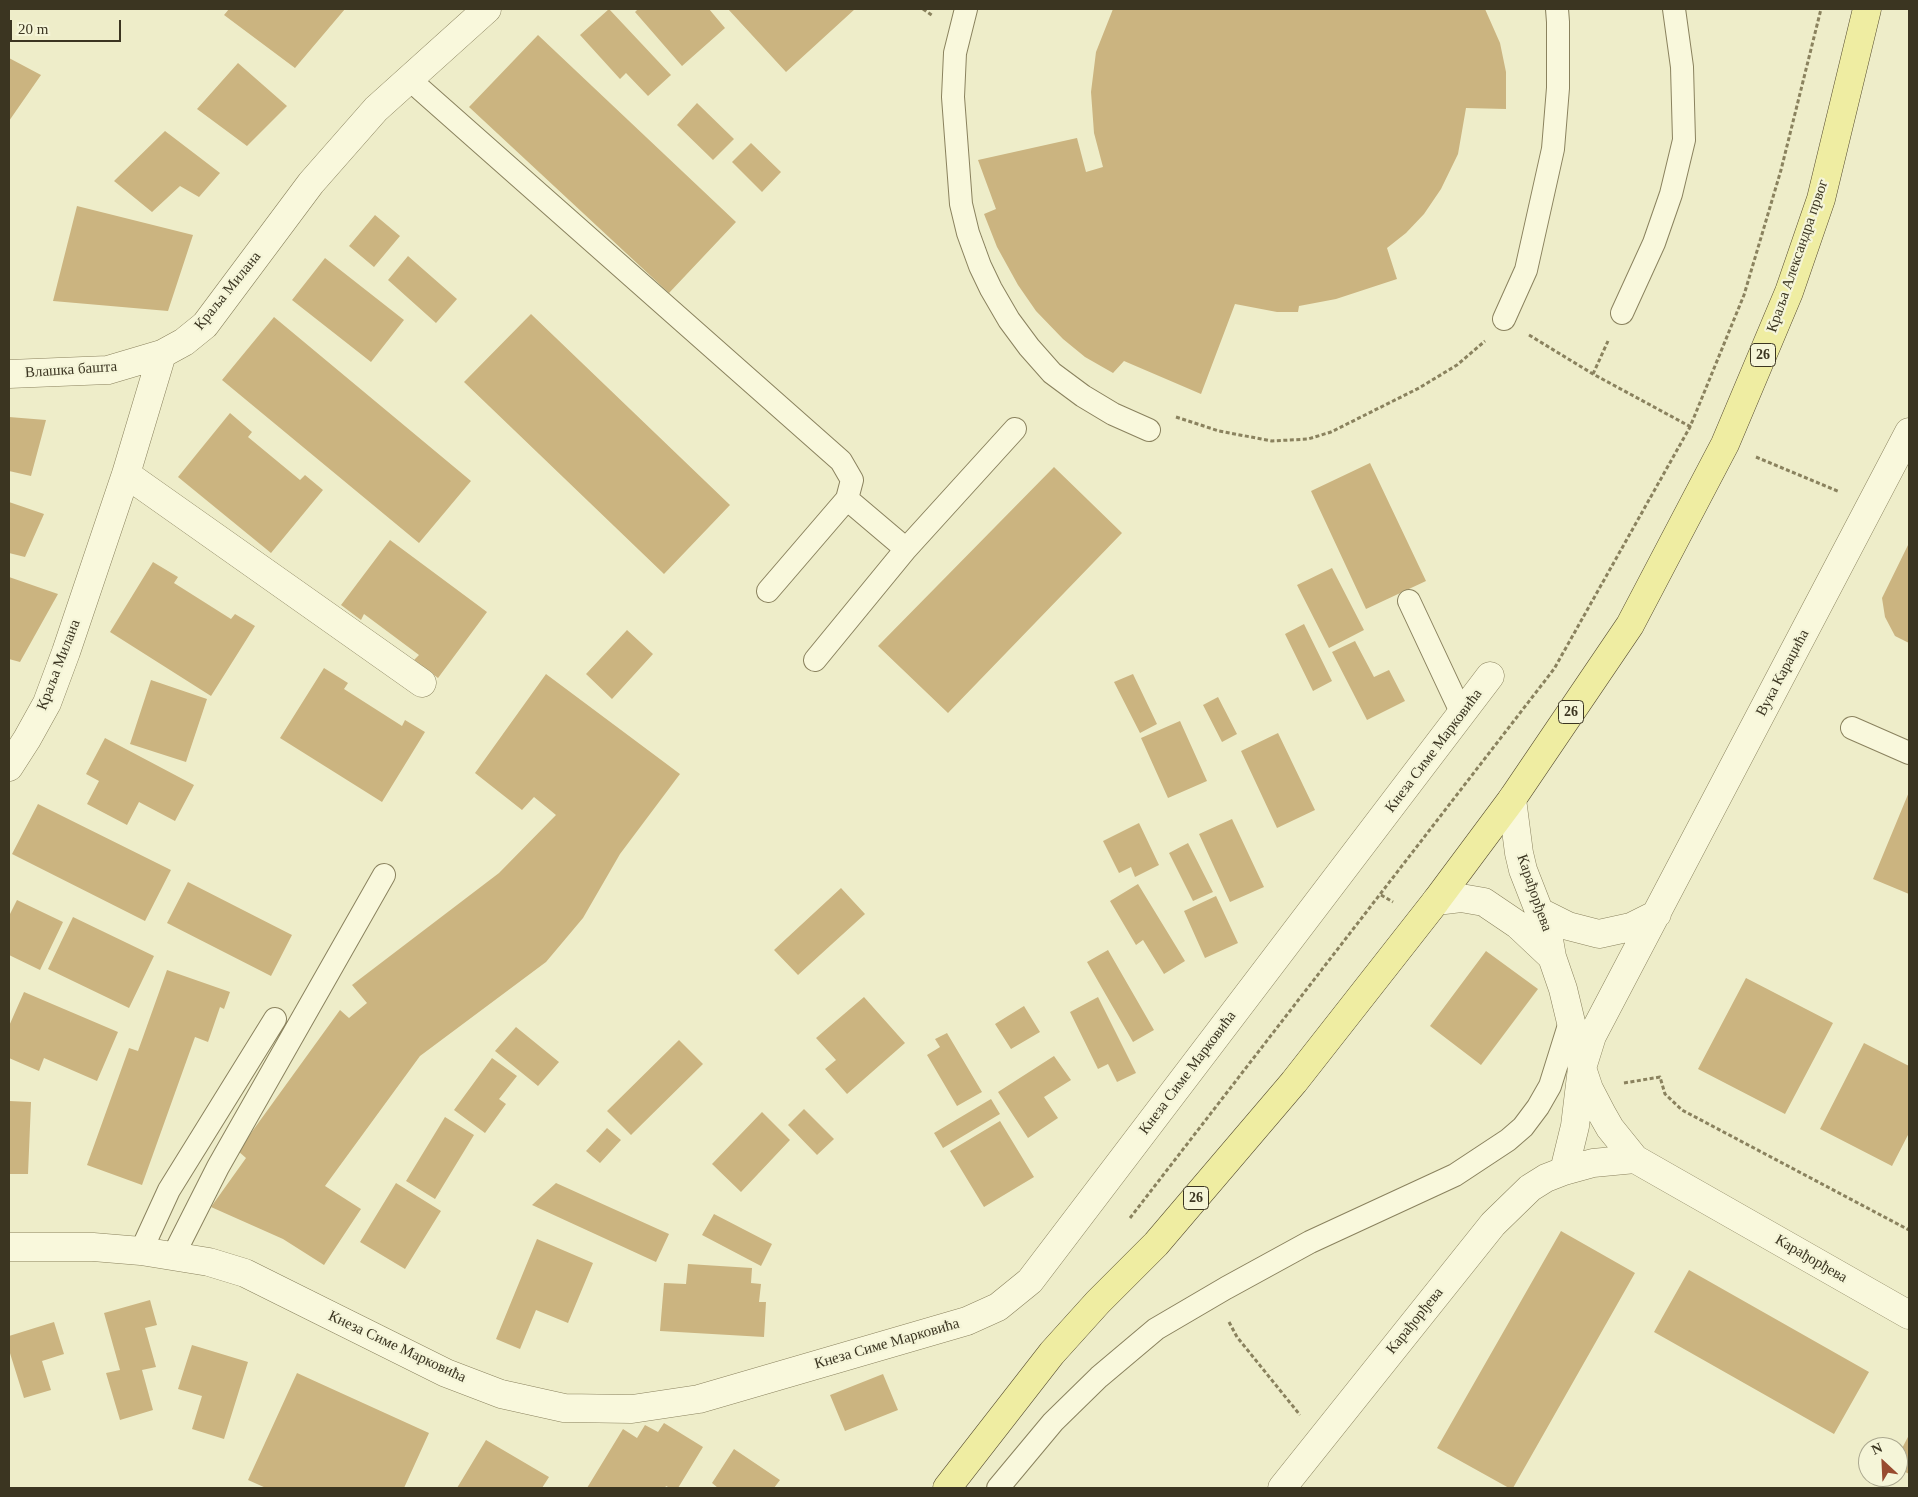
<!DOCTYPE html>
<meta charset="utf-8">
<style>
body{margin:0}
#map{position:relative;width:1918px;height:1497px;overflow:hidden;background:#eeedc9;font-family:Georgia,serif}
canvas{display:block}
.frame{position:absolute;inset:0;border:10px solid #3b3521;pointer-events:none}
.north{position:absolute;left:1858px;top:1437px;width:50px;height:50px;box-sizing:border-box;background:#f5f5d8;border:1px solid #aba88f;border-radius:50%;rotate:335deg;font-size:14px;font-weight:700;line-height:20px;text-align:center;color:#3b3521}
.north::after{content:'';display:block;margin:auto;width:18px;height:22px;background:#984b2f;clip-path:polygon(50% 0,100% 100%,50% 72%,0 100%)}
.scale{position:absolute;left:10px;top:20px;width:111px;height:22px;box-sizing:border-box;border:2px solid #3b3521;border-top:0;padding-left:6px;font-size:15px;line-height:18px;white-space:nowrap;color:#3b3521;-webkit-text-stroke:4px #f5f5d8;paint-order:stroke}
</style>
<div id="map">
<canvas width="1918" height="1497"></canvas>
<div class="frame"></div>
<div class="north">N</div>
<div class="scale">20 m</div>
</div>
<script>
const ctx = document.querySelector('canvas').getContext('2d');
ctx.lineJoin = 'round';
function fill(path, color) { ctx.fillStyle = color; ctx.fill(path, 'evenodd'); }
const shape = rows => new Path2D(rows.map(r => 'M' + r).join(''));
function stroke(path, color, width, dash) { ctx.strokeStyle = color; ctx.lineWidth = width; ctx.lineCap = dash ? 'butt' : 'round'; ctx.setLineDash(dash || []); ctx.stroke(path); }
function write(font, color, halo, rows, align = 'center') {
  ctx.font = font + ' Georgia,serif'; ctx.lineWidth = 4.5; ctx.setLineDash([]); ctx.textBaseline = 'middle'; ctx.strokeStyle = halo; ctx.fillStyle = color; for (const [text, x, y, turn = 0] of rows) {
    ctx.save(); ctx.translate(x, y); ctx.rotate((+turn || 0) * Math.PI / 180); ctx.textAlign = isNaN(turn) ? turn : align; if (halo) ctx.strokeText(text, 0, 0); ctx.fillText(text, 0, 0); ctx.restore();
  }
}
const building = shape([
 [229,9,345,9,295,68,224,15],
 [609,9,671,75,648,96,626,73,620,79,580,35],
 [638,9,709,9,725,28,682,66,635,12],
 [728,9,855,9,786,72],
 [1113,9,1485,9,1500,43,1506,72,1506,109,1466,108,1458,154,1441,189,1424,214,1406,233,1387,248,1397,279,1336,299,1299,306,1298,312,1277,312,1235,304,1201,394,1124,361,1113,373,1085,357,1063,339,1036,311,1018,285,997,247,984,214,996,209,978,160,1077,138,1086,172,1103,167,1094,133,1091,92,1096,52],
 [538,35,736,222,669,293,469,107],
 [9,58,41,75,9,121],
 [238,63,287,106,247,146,197,109],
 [697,103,734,139,713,160,677,125],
 [165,131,220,173,199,197,180,186,152,212,114,181],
 [751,143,781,172,762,192,732,162],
 [77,206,193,235,168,311,53,301],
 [375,215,400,236,374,267,349,246],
 [408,256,457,299,436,323,388,280],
 [325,258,404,320,371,362,292,300],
 [531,314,730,505,664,574,464,382],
 [274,317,471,481,419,543,222,380],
 [230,413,252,432,248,437,300,480,305,475,323,490,271,553,178,477],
 [9,417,46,420,31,476,9,471],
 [1370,463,1426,581,1366,609,1311,491],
 [1054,467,1122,533,948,713,878,646],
 [9,502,44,514,25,557,9,553],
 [390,540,487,612,438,678,414,660,419,655,364,614,361,620,341,605],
 [1909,543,1909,643,1895,636,1885,617,1882,598],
 [153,562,178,577,174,583,231,619,235,614,255,626,211,696,110,632],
 [1332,568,1364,630,1329,648,1297,585],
 [9,577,58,594,20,662,9,659],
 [1304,624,1332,681,1313,691,1285,634],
 [627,630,653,654,612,699,586,674],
 [1355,641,1374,677,1389,670,1405,701,1367,720,1332,652],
 [324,668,348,683,344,689,402,726,405,720,425,732,382,802,280,738],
 [546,674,680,774,620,854,583,918,546,962,420,1056,325,1186,361,1209,324,1265,283,1239,211,1207,246,1158,238,1151,340,1010,349,1018,367,1003,352,985,499,873,556,815,534,797,522,810,475,773],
 [1133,674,1157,724,1140,733,1114,682],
 [151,680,207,699,186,762,130,744],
 [1218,697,1237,734,1222,742,1203,705],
 [1180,721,1207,781,1168,798,1141,738],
 [1278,733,1315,810,1277,828,1241,751],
 [105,738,194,785,175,821,139,802,127,825,87,804,99,781,86,774],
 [1909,792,1909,894,1873,879],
 [38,804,171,870,145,921,12,854],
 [1232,819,1264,887,1230,902,1199,834],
 [1139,823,1159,865,1135,877,1131,867,1119,873,1103,841],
 [1188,843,1213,892,1193,901,1169,853],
 [188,882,292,935,271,976,167,923],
 [1138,884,1185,961,1164,974,1143,940,1136,945,1110,901],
 [841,888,865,914,798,975,774,950],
 [1216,896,1238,943,1205,958,1184,911],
 [17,900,63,922,40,970,9,955,9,916],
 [73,917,154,956,129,1008,48,969],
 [1108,950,1154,1030,1133,1042,1087,962],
 [1486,951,1538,989,1481,1065,1430,1026],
 [167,970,230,992,224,1009,220,1007,208,1042,195,1037,142,1185,87,1165,129,1048,138,1051],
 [1746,978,1833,1023,1785,1114,1698,1069],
 [24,992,118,1032,97,1081,44,1058,39,1071,9,1058,9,1026],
 [864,997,905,1043,847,1094,825,1069,836,1060,816,1038],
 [1098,997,1136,1073,1117,1082,1108,1064,1098,1069,1070,1012],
 [1024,1006,1040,1032,1011,1049,995,1024],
 [516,1027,559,1062,538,1086,495,1051],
 [947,1033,982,1092,957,1106,927,1055,940,1047,935,1039],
 [679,1040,703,1064,631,1135,607,1111],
 [1864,1043,1909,1066,1909,1133,1892,1166,1820,1129],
 [1054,1056,1071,1080,1044,1097,1058,1118,1028,1138,998,1092],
 [492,1058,517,1076,499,1099,506,1104,485,1133,454,1110],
 [991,1099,1000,1114,943,1148,934,1133],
 [9,1101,31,1102,28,1174,9,1174],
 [804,1109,834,1139,817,1155,788,1125],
 [762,1112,790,1140,741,1192,712,1164],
 [445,1117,474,1135,435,1199,406,1181],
 [1000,1121,1034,1177,984,1207,950,1151],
 [607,1128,621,1140,600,1163,586,1151],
 [396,1183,441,1211,405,1269,360,1242],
 [556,1183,669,1234,656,1262,532,1205],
 [714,1214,772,1244,761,1266,702,1235],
 [1561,1231,1635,1273,1513,1488,1509,1488,1437,1448],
 [537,1239,593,1263,568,1323,536,1310,520,1349,496,1339],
 [688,1264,752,1268,751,1283,761,1284,759,1302,766,1302,764,1337,660,1331,664,1283,686,1284],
 [1689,1270,1869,1372,1834,1434,1654,1332],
 [150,1300,157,1325,145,1328,156,1367,142,1370,153,1410,120,1420,106,1373,120,1370,104,1313],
 [54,1322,64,1354,42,1361,51,1390,24,1398,9,1350,9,1336],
 [192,1345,248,1362,224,1439,192,1429,202,1396,178,1389],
 [297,1373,429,1433,404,1488,266,1488,248,1480],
 [883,1374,898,1410,845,1431,830,1395],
 [664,1423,703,1447,678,1488,670,1488,666,1486,665,1488,587,1488,623,1429,637,1438,645,1425,658,1432],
 [1909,1435,1909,1474,1898,1468,1898,1456],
 [486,1440,549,1477,542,1488,457,1488],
 [734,1449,780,1480,774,1488,718,1488,712,1483]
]);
const path = shape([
 [923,9,933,16],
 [1529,335,1593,374,1691,427],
 [1593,374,1608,341],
 [1176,417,1219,431,1272,441,1308,439,1331,432,1419,388,1457,365,1485,341],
 [1756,457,1840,492],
 [1381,895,1393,902],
 [1624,1083,1660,1077,1665,1094,1682,1110,1909,1230],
 [1130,1218,1554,669,1690,427,1744,295,1781,170,1821,9],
 [1229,1322,1237,1337,1300,1415]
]);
const service = shape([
 [966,9,955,53,953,97,961,204,968,233,980,266,991,289,1009,320,1029,347,1052,373,1083,396,1113,414,1149,430],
 [409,79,841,461,852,480,847,499,768,591],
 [1622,313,1654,243,1671,194,1684,140,1682,67,1674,9],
 [1504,319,1526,270,1553,149,1558,88,1558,22,1557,9],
 [906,549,1015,429],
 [1409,601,1462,714],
 [815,660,906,549,847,499],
 [1852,728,1909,753],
 [141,1251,169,1190,275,1019],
 [173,1256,218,1167,384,875],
 [998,1488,1053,1422,1099,1377,1156,1329,1226,1288,1310,1242,1455,1175,1508,1140,1523,1127,1538,1107,1550,1086,1570,1022]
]);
const minor = shape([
 [9,374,108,370,162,354,184,342,205,325,311,183,376,109,487,9],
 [126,474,422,683],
 [9,767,27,739,47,703,66,652,126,474,162,354],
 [1512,799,1519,853,1523,870,1548,934,1552,957,1563,989,1582,1068,1589,1089,1602,1114,1610,1128,1635,1159],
 [1436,901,1461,898,1484,902,1518,925,1552,957],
 [1540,912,1568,926,1599,934,1631,927,1657,914],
 [1564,1171,1575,1126,1582,1068,1592,1036,1909,432],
 [9,1247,93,1247,141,1251,209,1262,245,1273,446,1373,501,1394,564,1408,632,1409,699,1399,967,1321,998,1307,1030,1281,1490,676],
 [1282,1488,1493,1224,1530,1188,1546,1178,1564,1171,1593,1163,1635,1159,1909,1315]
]);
const primary = shape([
 [947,1488,1052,1353,1098,1302,1156,1244,1294,1082,1436,901,1512,799,1630,625,1725,444,1789,292,1821,199,1867,9]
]);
const shields = [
 [1763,355,25],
 [1571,712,25],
 [1196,1198,25]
];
const shieldNames = [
 ["26",1763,355],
 ["26",1571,712],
 ["26",1196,1198]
];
const streetNames = [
 ["Краља Александра првог",1798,256,-71],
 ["Краља Милана",228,291,-51],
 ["Влашка башта",71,370,-4],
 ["Краља Милана",59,665,-69],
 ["Вука Караџића",1783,673,-62],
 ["Кнеза Симе Марковића",1434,751,-53],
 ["Карађорђева",1534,893,71],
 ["Кнеза Симе Марковића",1188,1073,-53],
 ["Карађорђева",1811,1259,30],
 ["Карађорђева",1415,1321,-51],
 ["Кнеза Симе Марковића",887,1344,-16],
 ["Кнеза Симе Марковића",397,1347,25]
];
fill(building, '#cbb480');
stroke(service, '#8a825e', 24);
stroke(minor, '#8a825e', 29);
stroke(primary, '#584e31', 29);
stroke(path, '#8a825e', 3, [4, 2.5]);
stroke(service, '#f9f8dc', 22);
stroke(minor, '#f9f8dc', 28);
stroke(primary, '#efeda2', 28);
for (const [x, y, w] of shields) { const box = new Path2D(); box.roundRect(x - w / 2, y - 11.5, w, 23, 4); ctx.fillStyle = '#f5f5d8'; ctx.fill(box); stroke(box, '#3b3521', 1); }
write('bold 14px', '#3b3521', null, shieldNames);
write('15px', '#3b3521', '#f5f5d8', streetNames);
</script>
